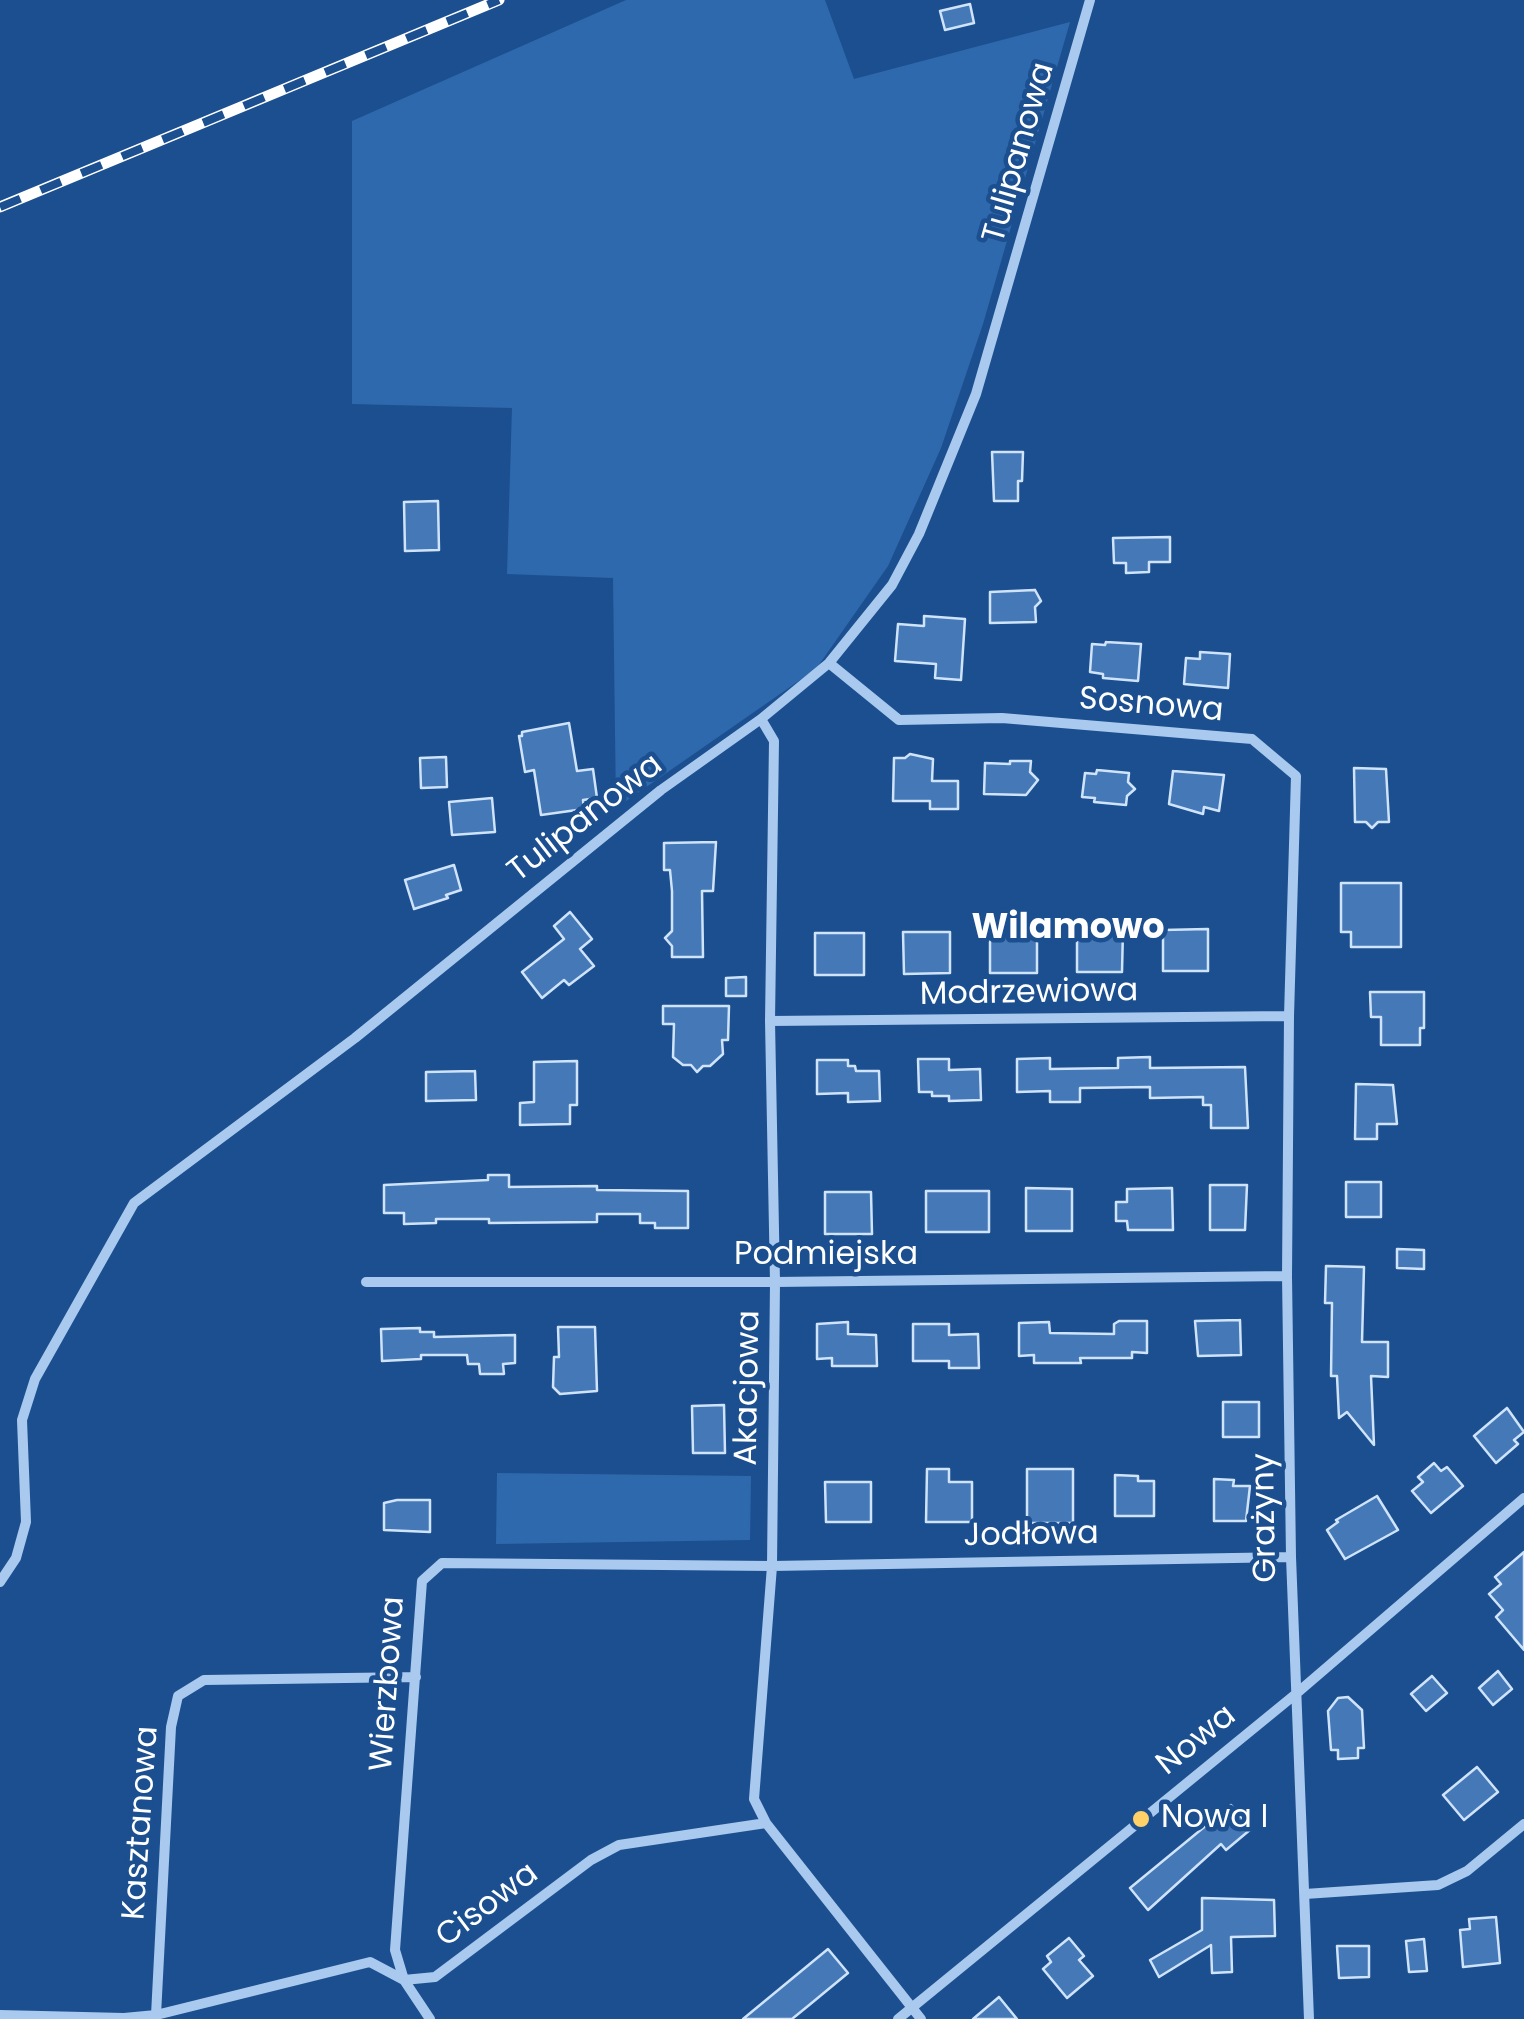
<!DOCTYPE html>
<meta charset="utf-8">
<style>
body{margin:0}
canvas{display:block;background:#1b4f8f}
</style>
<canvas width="1524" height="2019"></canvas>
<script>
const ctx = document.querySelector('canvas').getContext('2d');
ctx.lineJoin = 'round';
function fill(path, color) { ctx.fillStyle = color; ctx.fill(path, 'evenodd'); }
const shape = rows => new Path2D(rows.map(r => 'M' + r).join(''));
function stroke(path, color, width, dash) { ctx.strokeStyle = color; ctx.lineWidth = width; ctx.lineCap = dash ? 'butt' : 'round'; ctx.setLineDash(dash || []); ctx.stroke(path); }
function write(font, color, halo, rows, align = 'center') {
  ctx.font = font + ' Poppins,sans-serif'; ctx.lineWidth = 9; ctx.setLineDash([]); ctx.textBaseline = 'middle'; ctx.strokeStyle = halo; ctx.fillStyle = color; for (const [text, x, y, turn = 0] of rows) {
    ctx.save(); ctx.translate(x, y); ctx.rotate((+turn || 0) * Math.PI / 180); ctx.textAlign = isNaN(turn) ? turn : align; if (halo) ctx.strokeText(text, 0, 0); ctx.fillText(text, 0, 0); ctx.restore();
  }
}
const green = shape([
 [626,0,825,0,854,79,1070,22,983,324,941,448,888,566,816,669,616,808,613,578,507,574,512,408,352,404,352,121],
 [497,1473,751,1476,750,1540,496,1544]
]);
const building = shape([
 [970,4,974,23,945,30,940,11,970,4],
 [992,452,1023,452,1022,481,1018,481,1018,501,994,501,992,452],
 [438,501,439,550,405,551,404,502,438,501],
 [1170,537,1170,562,1149,562,1149,572,1126,573,1126,563,1114,563,1113,538,1170,537],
 [1035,590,1041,601,1035,607,1036,622,990,623,990,592,1035,590],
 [924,616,965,619,961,680,935,678,936,664,895,661,898,624,924,626,924,616],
 [1106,642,1141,644,1138,681,1103,678,1103,674,1090,672,1092,644,1105,645,1106,642],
 [1200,652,1230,654,1228,688,1184,684,1186,658,1200,659,1200,652],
 [569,723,577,771,593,769,597,798,583,800,584,809,541,815,534,770,525,772,519,736,522,736,522,732,569,723],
 [910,754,933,759,932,781,958,781,958,809,930,809,930,801,893,801,894,758,905,758,910,754],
 [446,757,447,787,421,788,420,758,446,757],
 [1010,761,1031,761,1030,772,1038,780,1026,795,984,794,985,763,1010,764,1010,761],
 [1354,768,1386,769,1389,822,1378,822,1372,828,1366,822,1355,822,1354,768],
 [1097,770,1129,773,1128,782,1135,789,1127,796,1126,805,1094,802,1095,798,1082,797,1085,773,1096,774,1097,770],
 [1173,771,1224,775,1219,811,1204,807,1203,814,1169,804,1173,771],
 [492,798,495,832,452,835,449,802,492,798],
 [716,842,713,891,702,891,703,957,672,957,672,946,665,938,672,931,672,891,670,870,664,870,664,843,716,842],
 [454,865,461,890,446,895,448,898,414,909,405,880,454,865],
 [1341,883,1401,883,1401,947,1351,947,1351,932,1341,932,1341,883],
 [570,912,592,939,580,949,594,966,569,985,564,980,542,998,522,972,564,939,554,926,570,912],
 [1208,929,1208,971,1163,971,1163,930,1208,929],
 [1077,930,1123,930,1122,972,1077,972,1077,930],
 [990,931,1037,931,1037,973,990,973,990,931],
 [903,932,950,932,950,973,904,974,903,932],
 [815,933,864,933,864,975,815,975,815,933],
 [746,977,746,996,726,996,726,978,746,977],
 [1370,992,1424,992,1424,1028,1420,1028,1420,1045,1381,1045,1381,1017,1371,1017,1370,992],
 [663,1006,729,1006,728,1040,722,1040,723,1054,710,1066,703,1066,697,1072,691,1065,683,1065,673,1057,674,1024,663,1024,663,1006],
 [1150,1057,1150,1068,1245,1067,1248,1128,1211,1128,1211,1105,1203,1105,1203,1097,1150,1098,1150,1087,1080,1088,1080,1102,1050,1102,1050,1091,1017,1092,1017,1059,1050,1058,1050,1069,1118,1068,1118,1058,1150,1057],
 [918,1059,949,1059,949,1070,980,1069,981,1100,949,1101,949,1096,932,1096,932,1092,919,1092,918,1059],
 [817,1060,848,1060,848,1066,855,1066,856,1071,879,1071,880,1101,848,1102,848,1093,817,1094,817,1060],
 [577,1061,577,1105,570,1105,570,1124,520,1125,520,1103,534,1102,534,1062,577,1061],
 [475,1071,476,1100,426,1101,426,1072,475,1071],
 [1356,1084,1393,1085,1397,1124,1377,1124,1377,1139,1355,1139,1356,1084],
 [488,1175,509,1175,509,1187,597,1186,597,1190,688,1191,688,1228,655,1228,655,1223,640,1223,640,1214,597,1214,597,1222,489,1223,489,1219,436,1219,436,1223,404,1224,404,1213,384,1213,384,1185,488,1180,488,1175],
 [1346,1182,1381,1182,1381,1217,1346,1217,1346,1182],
 [1210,1185,1247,1185,1245,1230,1210,1230,1210,1185],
 [1026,1188,1072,1189,1072,1231,1026,1231,1026,1188],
 [1172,1188,1173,1230,1128,1230,1127,1221,1116,1221,1116,1202,1127,1202,1127,1189,1172,1188],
 [926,1191,989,1191,989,1232,926,1232,926,1191],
 [825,1192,871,1192,872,1234,825,1234,825,1192],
 [1397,1249,1424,1250,1424,1269,1397,1268,1397,1249],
 [1326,1266,1364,1267,1362,1342,1388,1342,1388,1377,1371,1376,1374,1445,1347,1412,1339,1418,1337,1376,1331,1376,1332,1303,1325,1303,1326,1266],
 [1240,1320,1241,1355,1198,1356,1195,1321,1240,1320],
 [1119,1321,1147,1321,1147,1353,1132,1352,1132,1358,1080,1358,1081,1363,1034,1363,1034,1355,1019,1356,1019,1323,1049,1322,1050,1333,1114,1334,1114,1324,1119,1321],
 [848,1322,848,1334,876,1335,877,1366,832,1366,832,1358,817,1359,817,1324,848,1322],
 [913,1324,949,1324,949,1335,978,1334,979,1368,949,1368,949,1361,913,1361,913,1324],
 [558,1327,595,1327,597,1391,560,1394,553,1387,554,1357,559,1357,558,1327],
 [420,1328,420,1332,434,1332,434,1337,515,1335,515,1363,503,1364,504,1374,480,1374,479,1364,468,1364,467,1355,421,1355,421,1359,382,1361,381,1329,420,1328],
 [1223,1402,1259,1402,1259,1437,1223,1437,1223,1402],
 [724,1405,725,1453,693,1453,692,1406,724,1405],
 [1507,1408,1524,1432,1514,1440,1518,1444,1496,1463,1474,1436,1507,1408],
 [1434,1463,1441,1471,1447,1467,1463,1486,1431,1513,1412,1491,1423,1482,1418,1477,1434,1463],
 [927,1469,949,1469,949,1482,972,1482,972,1522,926,1522,927,1469],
 [1027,1469,1073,1469,1073,1523,1027,1523,1027,1469],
 [1115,1475,1138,1476,1138,1481,1154,1481,1154,1516,1115,1516,1115,1475],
 [1214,1479,1234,1480,1233,1486,1250,1486,1246,1521,1214,1521,1214,1479],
 [825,1482,871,1482,871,1522,826,1522,825,1482],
 [1377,1496,1398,1530,1345,1559,1327,1530,1338,1522,1336,1520,1377,1496],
 [397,1500,430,1500,430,1532,384,1530,384,1503,397,1500],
 [1524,1552,1524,1650,1496,1617,1503,1610,1489,1594,1501,1584,1495,1577,1524,1552],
 [1498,1671,1512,1689,1493,1705,1479,1688,1498,1671],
 [1432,1676,1447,1693,1426,1711,1411,1694,1432,1676],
 [1348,1697,1362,1710,1364,1748,1358,1748,1358,1758,1338,1759,1338,1750,1331,1750,1328,1711,1338,1698,1348,1697],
 [1477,1767,1498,1792,1464,1820,1443,1795,1477,1767],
 [1231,1805,1251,1829,1226,1850,1221,1844,1148,1910,1130,1888,1231,1805],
 [1202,1898,1274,1900,1275,1936,1231,1937,1232,1972,1212,1973,1211,1945,1159,1977,1150,1960,1202,1930,1202,1898],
 [1496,1917,1500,1963,1463,1967,1460,1930,1470,1929,1469,1919,1496,1917],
 [1069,1938,1084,1956,1079,1960,1093,1976,1067,1998,1043,1969,1051,1962,1047,1956,1069,1938],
 [1424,1939,1427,1971,1409,1972,1406,1941,1424,1939],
 [1337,1946,1369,1946,1369,1977,1339,1978,1337,1946],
 [828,1949,848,1973,808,2006,792,2019,743,2019,828,1949],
 [999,1997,1017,2019,973,2019,999,1997]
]);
const minor = shape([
 [829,663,899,720,1002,718,1252,739,1296,776,1289,1016,1287,1276,1291,1557,1309,2019],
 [761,719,774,741,770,1021,775,1282,772,1566,754,1799,766,1823,921,2019],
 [770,1021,1289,1016],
 [366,1282,775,1282,1287,1276],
 [0,1582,16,1558,26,1522,22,1420,35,1379,134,1203,355,1038,661,790,761,719,829,663,892,585,919,534,976,394,1090,0],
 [1305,1894,1438,1885,1467,1871,1524,1824],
 [0,2015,124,2018,156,2015,370,1962,404,1980,435,1977,591,1860,619,1845,766,1823],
 [156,2015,171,1727,178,1696,204,1680,416,1677],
 [430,2019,404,1980,395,1950,422,1581,442,1563,772,1566,1291,1557],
 [898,2019,1297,1693,1524,1498]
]);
const rail = shape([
 [0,207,499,0]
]);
const markers = [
 [1141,1819,10,"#ffd166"]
];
const streetNames = [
 ["Tulipanowa",1020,153,-74],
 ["Sosnowa",1151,706,5],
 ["Tulipanowa",586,819,-38],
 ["Modrzewiowa",1029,994,-1],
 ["Podmiejska",826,1256],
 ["Akacjowa",749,1388,-89],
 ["Grażyny",1266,1518,-91],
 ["Jodłowa",1031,1536,-1],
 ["Wierzbowa",389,1684,-86],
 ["Nowa",1197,1741,-39],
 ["Kasztanowa",142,1823,-86],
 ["Cisowa",488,1906,-37]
];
const poiNames = [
 ["Nowa I",1161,1819]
];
const neighbourhoodNames = [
 ["Wilamowo",1068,929]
];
fill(green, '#2e69ad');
fill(building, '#4478b7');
stroke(building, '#cfe3fa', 2.5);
stroke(minor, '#a9c9ee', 10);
stroke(rail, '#fff', 11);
stroke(rail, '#1b4f8f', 8, [22]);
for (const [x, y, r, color] of markers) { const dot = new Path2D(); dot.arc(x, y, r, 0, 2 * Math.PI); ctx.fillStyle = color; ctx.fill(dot); stroke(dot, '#1b4f8f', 4); }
write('32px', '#fff', '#1b4f8f', streetNames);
write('32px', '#fff', '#1b4f8f', poiNames, 'left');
write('bold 35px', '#fff', '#1b4f8f', neighbourhoodNames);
</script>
